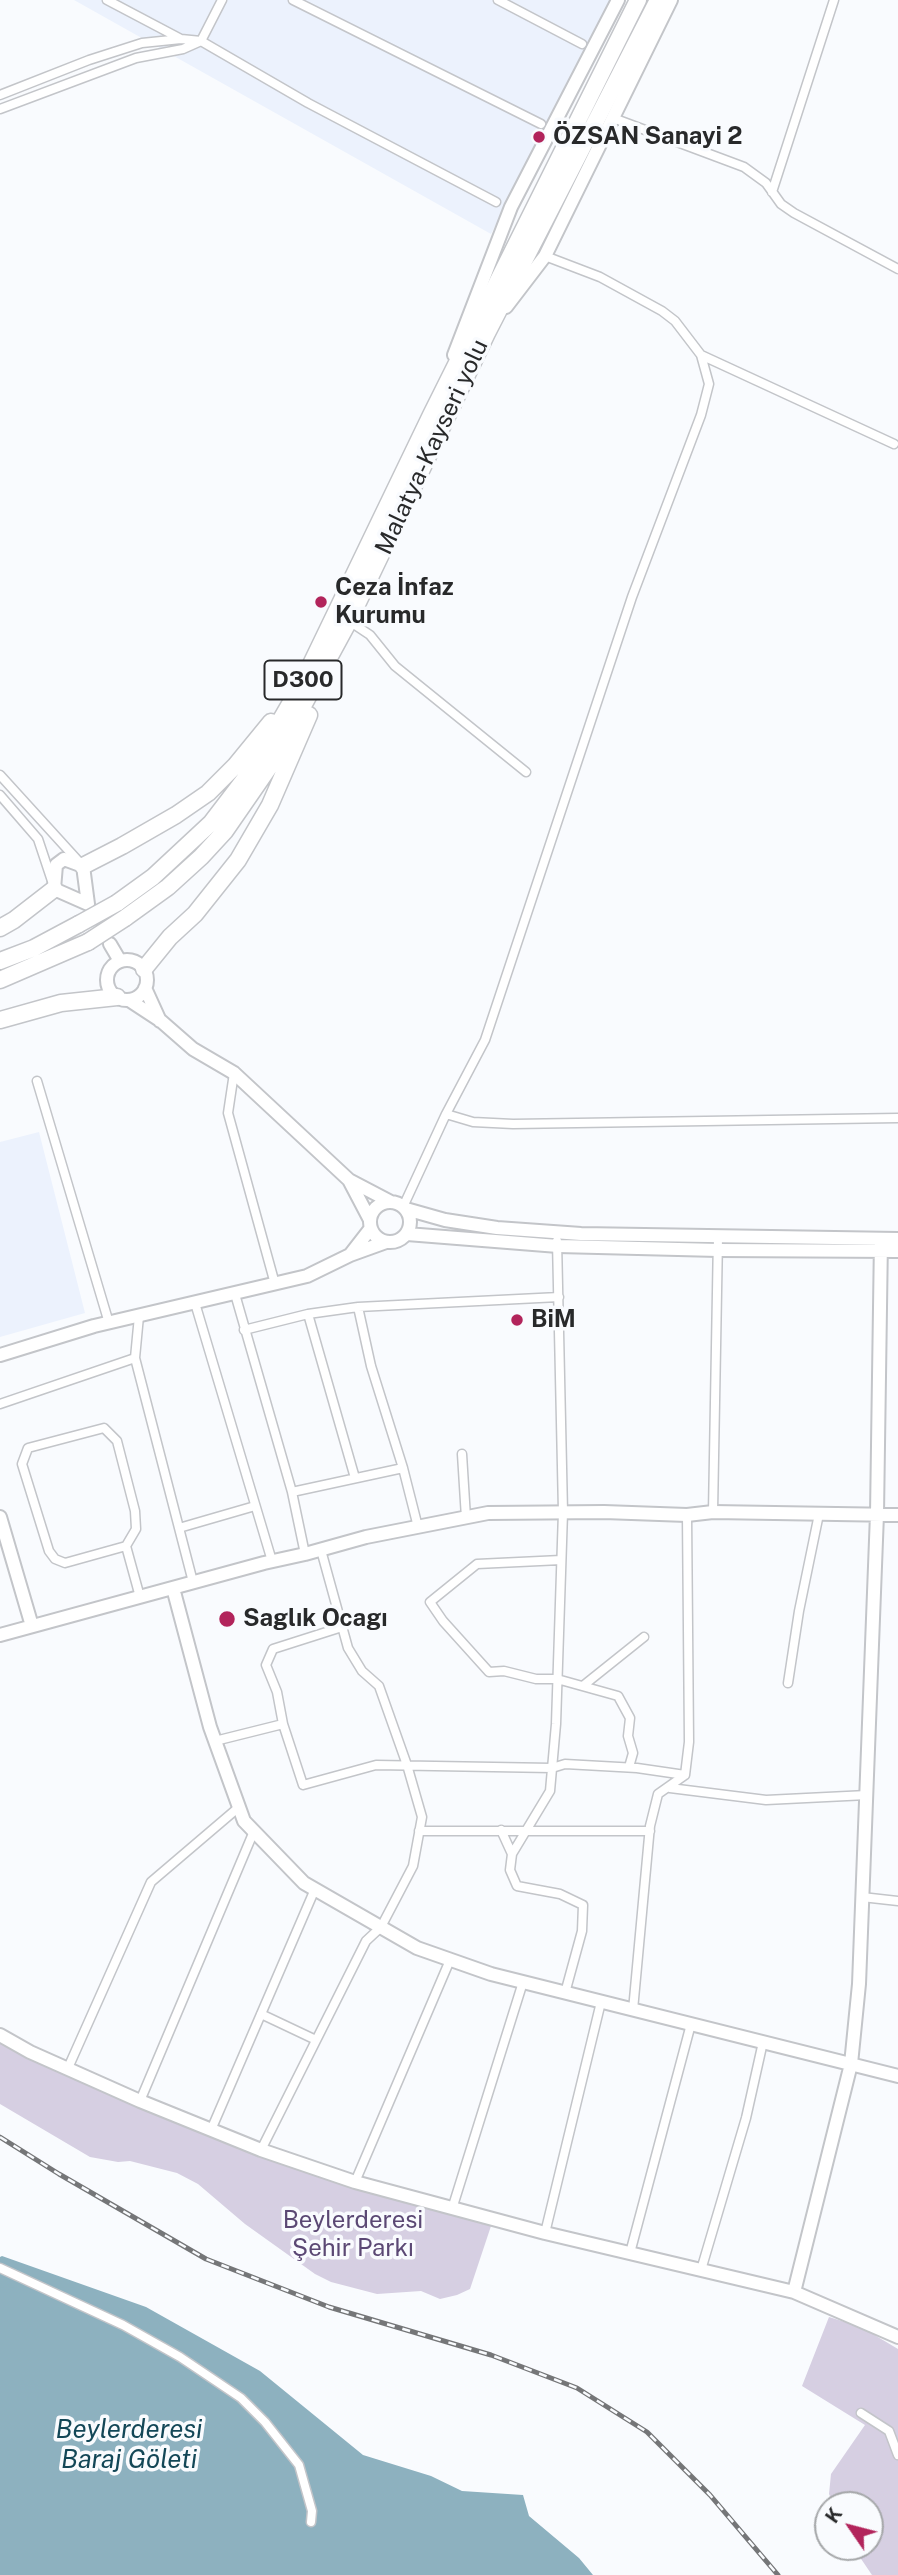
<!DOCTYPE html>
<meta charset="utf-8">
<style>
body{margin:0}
#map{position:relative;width:898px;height:2575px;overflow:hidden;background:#f9fbfe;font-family:"Public Sans",sans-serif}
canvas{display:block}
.north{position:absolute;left:814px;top:2491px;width:70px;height:70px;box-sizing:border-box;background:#f9fbfe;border:2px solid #a5a7a9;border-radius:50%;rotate:305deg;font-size:19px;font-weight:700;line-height:28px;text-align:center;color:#28292a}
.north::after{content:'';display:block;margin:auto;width:24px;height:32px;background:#b2245b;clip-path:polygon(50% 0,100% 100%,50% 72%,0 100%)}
</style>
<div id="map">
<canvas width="898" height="2575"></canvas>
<div class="north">K</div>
</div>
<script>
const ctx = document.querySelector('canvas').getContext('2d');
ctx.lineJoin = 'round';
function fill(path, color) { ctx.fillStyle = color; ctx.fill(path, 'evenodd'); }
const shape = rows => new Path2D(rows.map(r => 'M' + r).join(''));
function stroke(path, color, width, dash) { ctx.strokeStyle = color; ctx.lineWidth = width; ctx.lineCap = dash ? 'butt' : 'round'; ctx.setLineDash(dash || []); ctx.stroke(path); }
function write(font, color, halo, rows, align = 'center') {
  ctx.font = font + ' "Public Sans",sans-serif'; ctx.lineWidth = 7; ctx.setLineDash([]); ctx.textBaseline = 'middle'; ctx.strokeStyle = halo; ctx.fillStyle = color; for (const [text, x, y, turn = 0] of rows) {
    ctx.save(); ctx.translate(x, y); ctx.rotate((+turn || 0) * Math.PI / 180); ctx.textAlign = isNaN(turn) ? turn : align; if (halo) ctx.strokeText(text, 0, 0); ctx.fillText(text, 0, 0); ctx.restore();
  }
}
const built = shape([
 [74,0,612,0,491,234],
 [39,1132,85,1313,0,1337,0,1142]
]);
const green = shape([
 [0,2035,245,2144,493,2220,470,2289,457,2295,440,2299,421,2291,377,2294,331,2282,315,2274,245,2224,198,2184,177,2173,130,2161,118,2162,90,2157,0,2104],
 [829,2317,861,2327,898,2349,898,2575,872,2575,853,2547,870,2547,870,2505,834,2505,829,2494,831,2474,865,2425,802,2386]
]);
const water = shape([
 [2,2256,146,2307,260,2371,363,2455,431,2476,462,2491,523,2495,529,2516,579,2558,593,2575,0,2575,0,2257]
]);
const street = shape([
 [107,0,181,39,201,41,308,103,496,202],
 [293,0,541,124],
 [498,0,582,44],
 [0,95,89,60,142,43,181,39],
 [0,109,136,58,183,49,201,41,222,0],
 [613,118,744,167,766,183,781,204,794,213,898,269],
 [772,192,834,0],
 [701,355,894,444],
 [349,621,370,635,395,666,526,772],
 [0,775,81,864],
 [0,795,38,839,52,881],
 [234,1073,228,1113,275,1284],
 [37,1081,109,1323],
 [446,1114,473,1122,513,1124,898,1118],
 [403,1207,446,1114,485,1040,632,597,701,415,709,384,701,355,675,321,662,311,600,277,545,256],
 [557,1241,563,1512,556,1724,550,1791,512,1854,510,1870,517,1886,560,1894,583,1905,582,1931,565,1993],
 [235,1294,292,1492,305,1554],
 [195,1303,272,1561],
 [358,1307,371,1366,403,1468,418,1527],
 [308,1314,355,1478],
 [139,1316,135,1358,193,1582],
 [244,1330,308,1314,358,1307,559,1297],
 [0,1404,135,1358],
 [462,1454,466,1518],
 [292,1492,403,1468],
 [713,1512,718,1237],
 [179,1528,255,1506],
 [126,1546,65,1563,55,1559,49,1551,22,1464,28,1448,104,1428,117,1441,135,1511,136,1529,126,1546,140,1597],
 [561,1560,477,1564,430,1602,443,1621,489,1672,504,1671,536,1679,557,1679,618,1696,630,1718,628,1736,633,1753,629,1767],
 [788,1683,799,1611,819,1514],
 [584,1685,644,1637],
 [283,1724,277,1692,266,1665,273,1649,342,1627],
 [215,1741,283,1724,303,1785,376,1765,552,1768,565,1764,637,1768,685,1775],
 [670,1788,766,1800,867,1795],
 [501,1830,512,1854],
 [419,1831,650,1831],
 [862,1897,898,1901],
 [633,2010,650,1826,658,1794,685,1775,689,1742,687,1515],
 [261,2014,316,2040],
 [68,2068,151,1882,239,1807],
 [140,2101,254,1831],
 [211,2130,315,1889],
 [261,2150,366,1941,381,1927,413,1866,422,1817,407,1765,379,1686,362,1671,348,1648,321,1550],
 [355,2182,450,1960],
 [452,2209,523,1982],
 [545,2233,601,2002],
 [630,2253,691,2024],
 [0,2268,123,2325,180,2357,241,2398,265,2422,299,2465,312,2511,311,2522],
 [701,2270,746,2118,763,2042],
 [861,2413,889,2431,898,2455]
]);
const secondary = shape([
 [506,307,545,256,671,0],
 [454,355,511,207,618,0],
 [64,859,83,866,88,904,54,889,56,865,64,859],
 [110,944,120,961],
 '107 980a20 20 0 1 1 40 0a20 20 0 1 1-40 0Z',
 [145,988,160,1021],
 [129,1000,161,1021,193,1049,234,1073,349,1180],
 '370 1222a20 20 0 1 1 40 0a20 20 0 1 1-40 0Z',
 [406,1209,445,1220,497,1228,581,1234,898,1239],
 [370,1220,349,1180,391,1202],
 [371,1228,350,1255,386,1242],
 [407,1234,558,1246,718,1250,898,1251],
 [0,1355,94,1326,307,1276,350,1255],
 [0,1517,32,1626],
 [173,1588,210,1727,244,1821,304,1883,417,1948,491,1974,898,2076],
 [0,1635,264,1563,305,1554,366,1537,488,1513,604,1512,687,1515,713,1512,898,1515],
 [0,2035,30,2052,140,2101,261,2150,355,2182,545,2233,794,2292,898,2337],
 [794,2292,851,2064,859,1984,877,1514,881,1239]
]);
const highway = shape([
 [83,866,122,846,176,815,208,793,235,766,271,722],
 [117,903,153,877,211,823,253,768,301,685,431,415,638,0],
 [125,918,168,887,201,857,225,831,272,763,349,621,487,333,658,0],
 [0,928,14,920,54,889],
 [0,961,34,948,79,924],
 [144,969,170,937,195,914,238,860,270,805,309,715],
 [0,980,88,942],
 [0,1020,61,1003,117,997]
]);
const rail = shape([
 [0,2137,59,2174,206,2259,329,2307,491,2355,577,2388,647,2432,710,2495,778,2575]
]);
const highwayBridge = shape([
 [79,924,117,903],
 [88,942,125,918]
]);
const markers = [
 [539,137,7,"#b2245b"],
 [321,602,7,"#b2245b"],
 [517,1320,7,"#b2245b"],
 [227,1619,9,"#b2245b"]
];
const shields = [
 [303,680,77]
];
const shieldNames = [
 ["D300",303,680]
];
const poiNames = [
 ["ÖZSAN Sanayi 2",553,137],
 ["Ceza İnfaz",335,588],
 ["Kurumu",335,616],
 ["BiM",531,1320],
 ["Saglık Ocagı",243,1619]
];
const streetNames = [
 ["Malatya-Kayseri yolu",432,447,-65]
];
const parkNames = [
 ["Beylerderesi",353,2221],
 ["Şehir Parkı",353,2249]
];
const waterNames = [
 ["Beylerderesi",129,2430],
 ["Baraj Göleti",129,2460]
];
fill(built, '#ecf2fd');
fill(green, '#d6cfe2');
fill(water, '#8db1bf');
stroke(street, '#c3c5c9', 11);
stroke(secondary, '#c3c5c9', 16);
stroke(highway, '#c3c5c9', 19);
stroke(street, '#fff', 8);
stroke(secondary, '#fff', 12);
stroke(highway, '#fff', 16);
stroke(rail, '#757678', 5);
stroke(rail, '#f9fbfe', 2.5, [8]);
stroke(highwayBridge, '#c3c5c9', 19, []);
stroke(highwayBridge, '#fff', 16);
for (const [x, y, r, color] of markers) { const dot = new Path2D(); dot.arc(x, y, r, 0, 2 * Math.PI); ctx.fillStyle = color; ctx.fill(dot); stroke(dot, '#f9fbfe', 2.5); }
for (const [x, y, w] of shields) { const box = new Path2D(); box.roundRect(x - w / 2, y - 19.5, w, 39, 5); ctx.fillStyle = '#f9fbfe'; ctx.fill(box); stroke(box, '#28292a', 2); }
write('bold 23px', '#28292a', null, shieldNames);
write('bold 24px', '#28292a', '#f9fbfe', poiNames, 'left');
write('24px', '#28292a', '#f9fbfe', streetNames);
write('24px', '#5b4874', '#f9fbfe', parkNames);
write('italic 26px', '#134757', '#f9fbfe', waterNames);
</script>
